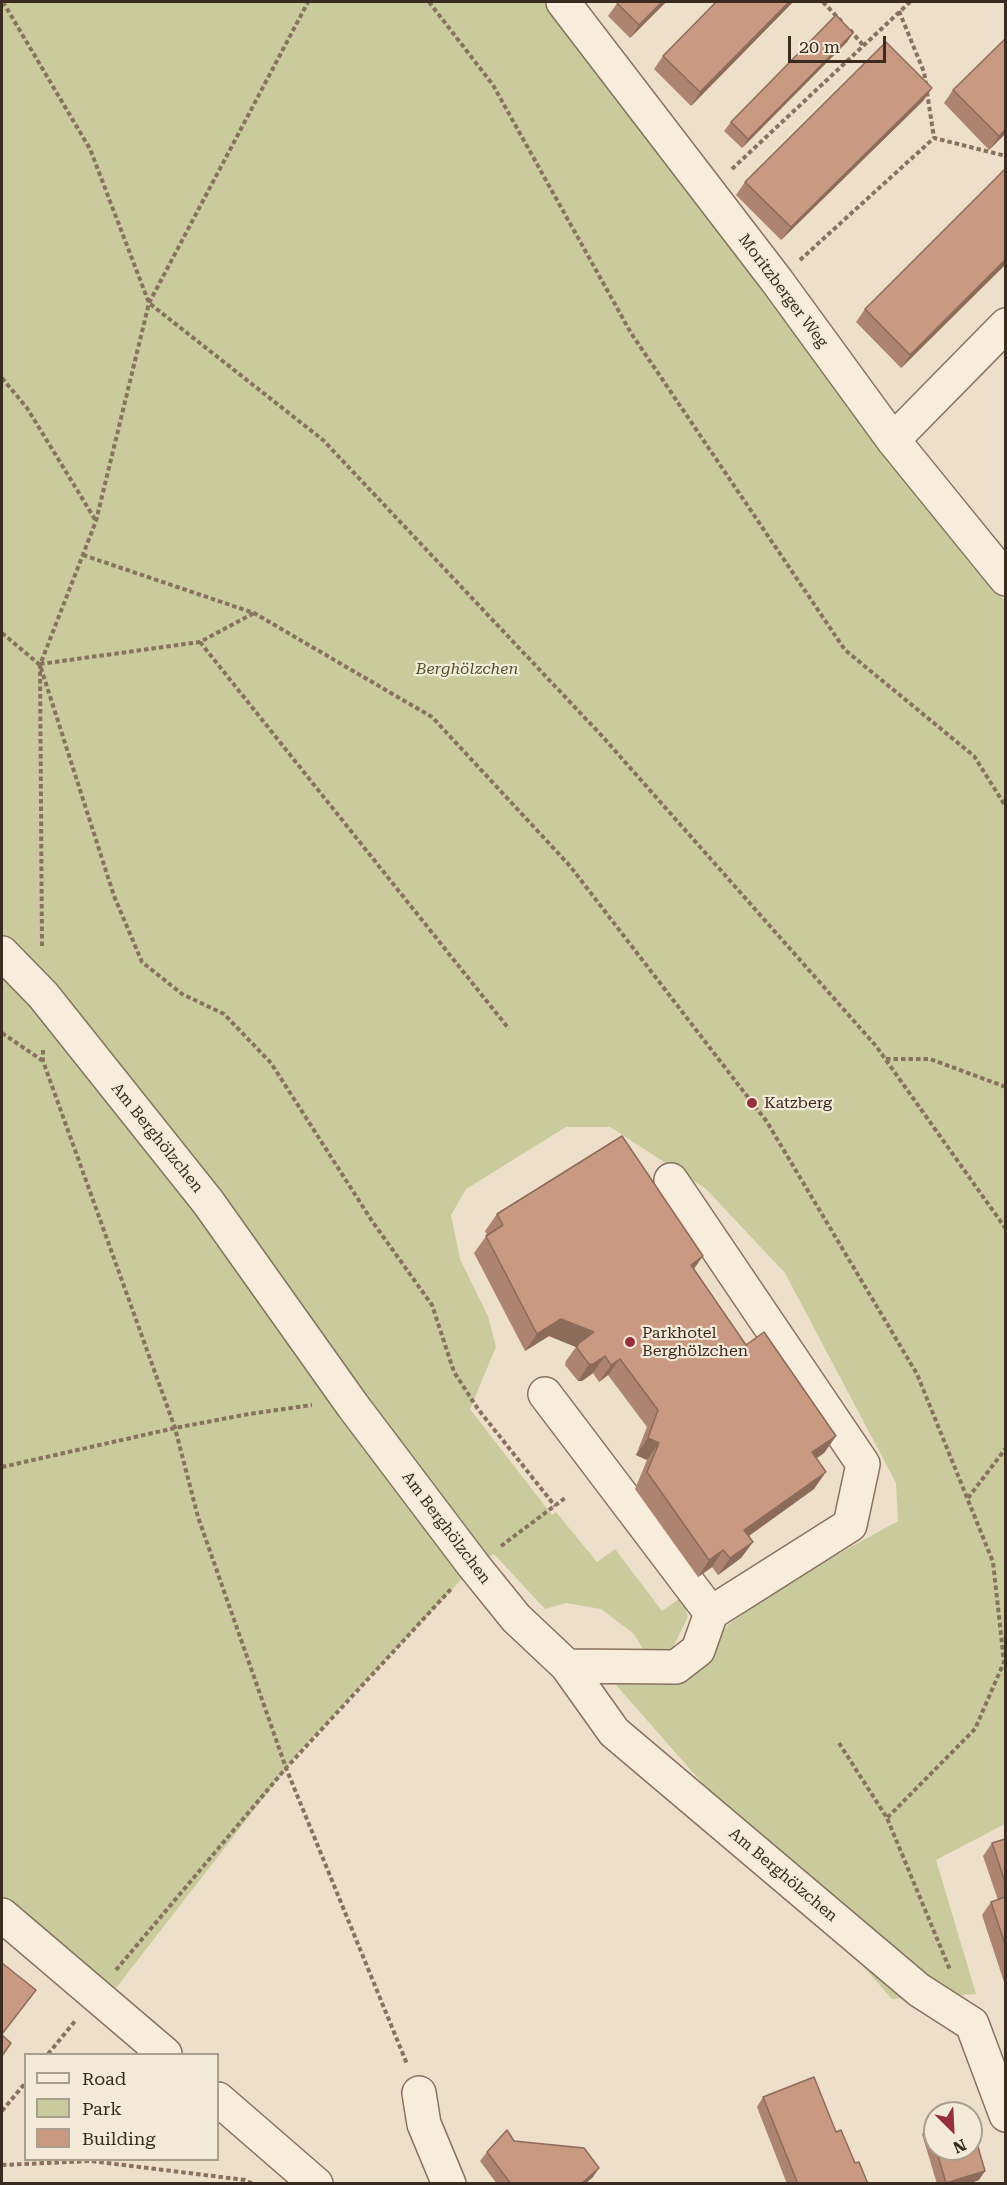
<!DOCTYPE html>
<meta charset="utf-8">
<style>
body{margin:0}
#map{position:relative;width:1007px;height:2185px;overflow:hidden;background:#eddfc9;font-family:"Roboto Serif",serif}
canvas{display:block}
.frame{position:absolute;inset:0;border:3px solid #3a2b21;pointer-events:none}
.legend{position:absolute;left:24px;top:2053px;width:195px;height:108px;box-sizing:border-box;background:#f4ead9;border:2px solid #aa9e8f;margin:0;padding:8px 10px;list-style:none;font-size:18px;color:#3a2b21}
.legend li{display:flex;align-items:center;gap:12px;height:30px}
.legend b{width:30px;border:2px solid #aa9e8f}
.north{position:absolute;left:923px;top:2101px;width:60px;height:60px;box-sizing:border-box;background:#f4ead9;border:2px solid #aa9e8f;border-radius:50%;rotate:156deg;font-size:16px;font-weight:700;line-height:24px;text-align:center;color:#3a2b21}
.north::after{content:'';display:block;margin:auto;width:21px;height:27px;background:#95313a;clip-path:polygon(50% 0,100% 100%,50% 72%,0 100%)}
.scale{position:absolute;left:788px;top:36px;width:98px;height:27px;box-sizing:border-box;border:3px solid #3a2b21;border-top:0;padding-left:8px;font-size:18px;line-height:21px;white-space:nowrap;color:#3a2b21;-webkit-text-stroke:4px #f4ead9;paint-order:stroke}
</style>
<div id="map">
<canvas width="1007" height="2185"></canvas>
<div class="frame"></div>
<ul class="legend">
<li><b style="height:8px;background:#f8eddc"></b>Road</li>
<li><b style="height:16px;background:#c9cb9d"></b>Park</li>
<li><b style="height:16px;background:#c99981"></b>Building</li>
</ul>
<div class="north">N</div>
<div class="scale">20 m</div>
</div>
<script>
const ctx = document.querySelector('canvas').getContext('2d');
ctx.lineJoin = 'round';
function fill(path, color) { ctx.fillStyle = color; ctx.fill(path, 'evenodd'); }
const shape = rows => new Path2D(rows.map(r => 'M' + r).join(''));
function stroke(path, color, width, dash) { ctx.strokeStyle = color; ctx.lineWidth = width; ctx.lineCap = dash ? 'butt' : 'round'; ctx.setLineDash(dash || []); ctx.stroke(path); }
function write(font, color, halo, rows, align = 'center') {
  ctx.font = font + ' "Roboto Serif",serif'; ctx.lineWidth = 4.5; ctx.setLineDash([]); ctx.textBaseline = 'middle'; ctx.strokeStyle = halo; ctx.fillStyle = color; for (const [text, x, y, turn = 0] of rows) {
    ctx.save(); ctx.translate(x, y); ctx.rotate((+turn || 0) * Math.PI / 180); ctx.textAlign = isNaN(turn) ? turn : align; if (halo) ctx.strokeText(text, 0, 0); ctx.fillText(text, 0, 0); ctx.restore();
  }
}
const green = shape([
 [2,2,552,2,884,448,1005,601,1005,1824,936,1860,976,1994,892,1999,609,1677,687,1679,728,1625,793,1579,898,1521,896,1483,785,1273,706,1189,610,1127,566,1127,466,1189,451,1215,460,1259,488,1316,496,1347,470,1409,552,1515,556,1512,597,1562,615,1549,662,1611,682,1597,688,1617,670,1653,645,1652,634,1634,601,1609,566,1603,545,1609,494,1554,474,1566,299,1752,116,1988,57,1945,2,1899]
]);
const path = shape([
 [3,2,90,149,149,303,323,440,602,736,876,1046,1006,1229],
 [429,2,493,85,631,333,845,650,974,756,1006,807],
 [823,2,843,23],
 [899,11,924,72,926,84],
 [850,30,863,45],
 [927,92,934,138],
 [732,169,910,2],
 [800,260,934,138,1006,156],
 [2,378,27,408,96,521],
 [83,555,254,613,432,717,570,866,767,1122,917,1374,993,1562,1004,1662,975,1729,887,1818],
 [2,633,40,665,114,896,142,962,182,994,224,1014,271,1063,372,1221,432,1305,454,1372,478,1409,555,1506],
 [200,642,509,1029],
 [40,664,200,642,254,613],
 [42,946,40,665,96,521,149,303,308,2],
 [2,1033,43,1061],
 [43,1050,43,1061,175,1428,198,1517,286,1768,407,2064],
 [886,1059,930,1059,1006,1087],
 [2,1467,175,1428,249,1414,312,1405],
 [968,1498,1006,1448],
 [501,1546,565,1498],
 [839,1743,887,1818,950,1970],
 [116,1970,286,1768,452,1588],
 [48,2054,76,2020],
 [2,2111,26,2082],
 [2,2165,91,2161,245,2180,253,2184]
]);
const minor = shape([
 [563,2,777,281,893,440,1006,579],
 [893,440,1006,325],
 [2,953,43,995,208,1202,353,1406,474,1566,516,1618,567,1666,614,1732,919,1990,972,2024,1006,2115],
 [545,1394,711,1613],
 [567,1666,676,1667,698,1650,711,1613,850,1525,863,1464,671,1180],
 [2,1915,165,2054],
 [419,2093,424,2124,449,2184],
 [218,2099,316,2184]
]);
const wall = shape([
 [618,2,666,2,630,38,608,16],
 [716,2,793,2,691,106,654,69,663,56],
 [853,33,847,42,742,148,724,131,731,122],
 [932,88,923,101,781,240,736,195,745,182],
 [953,90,1005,134,989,150,944,103],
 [1005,265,901,368,856,322,865,309],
 [497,1214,694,1269,746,1345,836,1436,824,1453,817,1458,814,1489,749,1536,753,1542,741,1558,718,1575,712,1567,698,1577,635,1489,647,1460,636,1455,647,1427,608,1375,599,1382,593,1373,582,1381,578,1381,565,1365,566,1361,576,1347,549,1336,525,1351,474,1253,487,1235,485,1231],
 [1005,1839,1005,1985,982,1915,991,1902,998,1900,983,1856,992,1843],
 [763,2097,836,2132,868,2184,787,2184,757,2107],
 [935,2123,935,2149,971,2149,979,2180,968,2184,937,2184,922,2134,929,2125],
 [514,2141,593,2177,585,2184,497,2184,480,2161,487,2152]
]);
const shadedWall = shape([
 [662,2,666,2,630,38,639,25],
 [789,2,793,2,691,106,700,92],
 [853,33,847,42,742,148,748,139],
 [932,88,923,101,781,240,791,227],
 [1005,130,1005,134,989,150,999,136],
 [1005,260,1005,265,901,368,910,355],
 [703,1256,691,1273,691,1265],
 [561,1319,594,1332,578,1344,576,1347,549,1336,525,1351,537,1334],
 [605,1356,593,1373,582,1381,578,1381,589,1364],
 [620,1359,608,1375,599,1382,611,1365],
 [836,1436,824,1453,801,1469,812,1452],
 [648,1438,659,1443,647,1460,636,1455],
 [826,1472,814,1489,733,1547,744,1530],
 [753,1542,741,1558,718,1575,730,1558],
 [723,1550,712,1567,698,1577,709,1560],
 [599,2168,593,2177,585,2184,581,2184],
 [985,2171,979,2180,968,2184,946,2184]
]);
const building = shape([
 [618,2,662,2,639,25,617,3,618,2],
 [716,2,789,2,700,92,663,56,716,2],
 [836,15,853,33,748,139,731,122,836,15],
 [1005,39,1005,130,999,136,953,90,1005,39],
 [886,42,932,88,791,227,745,182,886,42],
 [1005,169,1005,260,910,355,865,309,1005,169],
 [622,1136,703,1256,691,1265,746,1345,764,1332,836,1436,812,1452,826,1472,744,1530,753,1542,730,1558,723,1550,709,1560,647,1472,659,1443,648,1438,658,1410,620,1359,611,1365,605,1356,593,1364,589,1364,577,1348,578,1344,594,1332,561,1319,537,1334,486,1236,503,1225,497,1214,622,1136],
 [1005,1839,1005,1882,992,1843,1005,1839],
 [1005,1897,1005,1944,991,1902,1005,1897],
 [2,1963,36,1990,2,2034,2,1963],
 [2,2035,11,2043,2,2056,2,2035],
 [814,2077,836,2132,841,2130,855,2163,859,2162,868,2184,798,2184,763,2097,814,2077],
 [935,2123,935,2145,929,2125,935,2123],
 [971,2123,985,2171,946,2183,936,2149,971,2149,971,2123],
 [507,2130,514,2141,584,2148,599,2168,581,2184,511,2184,487,2152,507,2130]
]);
const markers = [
 [752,1103,6,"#95313a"],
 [630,1342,6,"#95313a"]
];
const streetNames = [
 ["Moritzberger Weg",783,291,53],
 ["Am Berghölzchen",157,1138,51],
 ["Am Berghölzchen",446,1528,53],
 ["Am Berghölzchen",783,1875,40]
];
const parkNames = [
 ["Berghölzchen",467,669]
];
const poiNames = [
 ["Katzberg",764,1103],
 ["Parkhotel",642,1333],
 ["Berghölzchen",642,1351]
];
fill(green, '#c9cb9d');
stroke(minor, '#88715f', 36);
stroke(path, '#88715f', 4, [4.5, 3]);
stroke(minor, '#f8eddc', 33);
fill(wall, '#ad846f');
fill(shadedWall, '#8d6b5a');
fill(building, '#c99981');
stroke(building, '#8d6b5a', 1.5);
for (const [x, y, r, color] of markers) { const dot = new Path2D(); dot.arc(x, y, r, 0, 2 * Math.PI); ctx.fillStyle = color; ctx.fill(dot); stroke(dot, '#f4ead9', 2); }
write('16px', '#3a2b21', '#f4ead9', streetNames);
write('italic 16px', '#4e5529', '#f4ead9', parkNames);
write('16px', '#3a2b21', '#f4ead9', poiNames, 'left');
</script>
